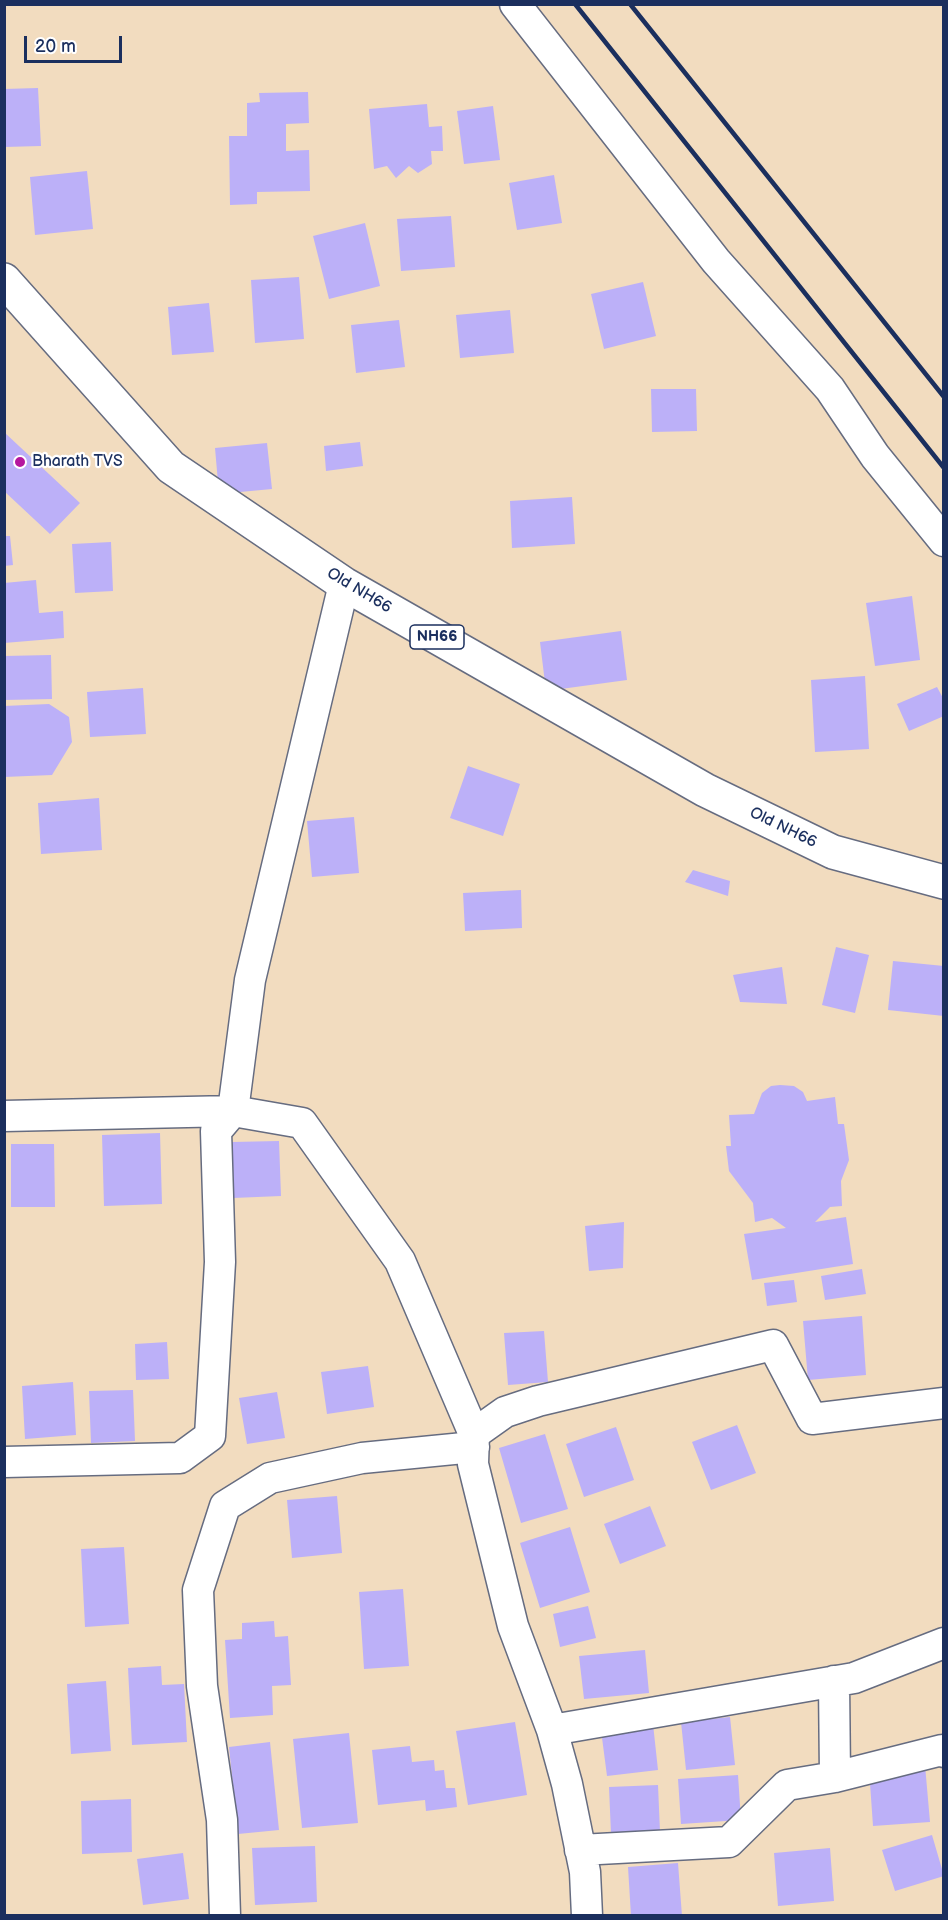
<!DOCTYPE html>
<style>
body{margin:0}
#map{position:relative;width:948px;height:1920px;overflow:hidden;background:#f2dcbf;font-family:"Balsamiq Sans",sans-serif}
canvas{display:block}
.frame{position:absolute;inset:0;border:6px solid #1b2f5e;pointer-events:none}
.scale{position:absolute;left:24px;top:36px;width:98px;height:27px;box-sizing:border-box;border:3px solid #1b2f5e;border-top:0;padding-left:8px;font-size:18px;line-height:21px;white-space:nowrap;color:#1b2f5e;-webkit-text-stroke:4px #fff;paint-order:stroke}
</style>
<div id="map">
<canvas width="948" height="1920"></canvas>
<div class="frame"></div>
<div class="scale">20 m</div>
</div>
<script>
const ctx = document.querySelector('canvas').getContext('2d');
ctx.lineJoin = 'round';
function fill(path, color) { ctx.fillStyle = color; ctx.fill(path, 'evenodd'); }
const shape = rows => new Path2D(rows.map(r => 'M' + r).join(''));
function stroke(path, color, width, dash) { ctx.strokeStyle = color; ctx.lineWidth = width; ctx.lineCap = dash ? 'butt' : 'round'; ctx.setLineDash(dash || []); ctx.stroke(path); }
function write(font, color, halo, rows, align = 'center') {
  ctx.font = font + ' "Balsamiq Sans",sans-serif'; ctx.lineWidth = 4.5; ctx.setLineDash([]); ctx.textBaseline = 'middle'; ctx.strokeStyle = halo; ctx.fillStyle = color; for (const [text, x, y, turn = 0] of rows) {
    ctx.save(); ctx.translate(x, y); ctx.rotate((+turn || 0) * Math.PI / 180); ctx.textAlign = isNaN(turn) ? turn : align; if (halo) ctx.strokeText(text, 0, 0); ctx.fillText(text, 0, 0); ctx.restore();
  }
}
const building = shape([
 [38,88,41,146,4,147,4,89],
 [308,92,309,123,286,124,286,151,309,150,310,191,257,192,257,204,230,205,229,136,247,136,247,103,260,102,259,93],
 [427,104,429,127,442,126,443,151,431,151,432,164,418,173,409,166,396,178,387,166,374,169,369,109],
 [493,106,500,160,464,164,457,111],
 [87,171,93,229,35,235,30,177],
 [554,175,562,223,517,230,509,183],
 [451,216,455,267,401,271,397,219],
 [365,223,380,286,329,299,313,236],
 [299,277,304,339,255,343,251,280],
 [643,282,656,336,604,349,591,294],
 [209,303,214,352,172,355,168,307],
 [510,310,514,353,460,358,456,315],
 [399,320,405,367,356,373,351,325],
 [651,389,696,389,697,431,652,432],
 [4,432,80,503,50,534,4,491],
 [360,442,363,466,326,471,324,446],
 [267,443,272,489,219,494,215,448],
 [572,497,575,544,512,548,510,501],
 [4,536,10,536,13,565,4,566],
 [111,542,113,591,75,593,72,544],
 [36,580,39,613,63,611,64,638,4,643,4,583],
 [912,596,920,660,875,666,866,603],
 [621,631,627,680,546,691,540,642],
 [51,655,52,699,4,700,4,656],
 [865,676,869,749,815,752,811,680],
 [937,687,944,700,944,716,909,731,897,704],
 [143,688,146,734,90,737,87,692],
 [49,704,69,717,72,742,52,775,4,777,4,706],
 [468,766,520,784,503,836,450,818],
 [99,798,102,850,41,854,38,803],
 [354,817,359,873,312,877,307,821],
 [693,870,730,881,728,896,685,882],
 [521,890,522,928,465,931,463,893],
 [836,947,869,955,855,1013,822,1005],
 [893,961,944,966,944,1016,888,1010],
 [782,967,787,1004,740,1002,733,975],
 [780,1085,794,1086,803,1092,807,1101,835,1097,838,1124,844,1124,849,1160,841,1181,842,1206,830,1207,815,1222,846,1217,853,1264,752,1280,744,1234,786,1228,772,1218,755,1222,753,1203,729,1171,726,1146,731,1146,729,1115,754,1114,762,1093,771,1086],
 [160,1133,162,1204,104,1206,102,1135],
 [279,1141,281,1196,233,1198,232,1142],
 [11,1144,54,1144,55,1207,11,1207],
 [624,1222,623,1268,589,1271,585,1226],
 [862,1269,866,1294,825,1300,821,1276],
 [794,1280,797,1302,767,1306,764,1283],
 [862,1316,866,1375,808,1380,803,1321],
 [544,1331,548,1382,508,1385,504,1333],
 [167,1342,169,1379,136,1380,135,1344],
 [368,1366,374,1407,327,1414,321,1372],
 [73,1382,76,1435,25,1439,22,1386],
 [133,1390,135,1441,91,1443,89,1391],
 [277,1392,285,1438,247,1444,239,1398],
 [737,1425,756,1473,711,1490,692,1442],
 [616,1427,634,1480,584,1497,566,1444],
 [545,1434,568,1509,521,1523,499,1448],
 [337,1496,342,1553,292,1558,287,1500],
 [650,1506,666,1546,620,1564,604,1524],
 [570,1527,590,1592,540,1608,520,1543],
 [124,1547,129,1624,85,1627,81,1549],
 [403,1589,409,1666,364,1669,359,1592],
 [588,1606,596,1638,560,1647,553,1614],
 [274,1621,275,1637,288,1636,291,1685,272,1686,273,1715,230,1718,225,1640,242,1639,242,1623],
 [645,1650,649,1693,584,1699,579,1656],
 [161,1666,162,1685,184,1684,187,1742,132,1745,128,1668],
 [106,1681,111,1751,71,1754,67,1684],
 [730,1717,735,1765,686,1770,681,1722],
 [515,1722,527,1795,468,1805,456,1731],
 [653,1724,658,1770,607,1776,601,1730],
 [349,1733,358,1823,302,1828,293,1739],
 [270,1742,279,1830,238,1834,229,1747],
 [410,1746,412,1762,434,1760,435,1771,444,1770,446,1788,455,1788,457,1807,426,1811,425,1800,378,1805,372,1750],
 [925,1765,930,1822,873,1826,869,1769],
 [738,1775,741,1820,681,1824,678,1779],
 [658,1785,660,1832,611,1834,609,1787],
 [131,1799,132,1852,82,1854,81,1801],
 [932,1835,944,1876,895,1891,882,1850],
 [315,1846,317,1902,255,1905,252,1848],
 [830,1848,834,1901,778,1906,774,1853],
 [183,1853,189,1899,143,1905,137,1859],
 [678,1863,682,1916,631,1916,628,1867]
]);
const minor = shape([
 [515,4,716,261,830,389,875,456,944,541],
 [344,584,250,980,233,1111,302,1123,400,1261,474,1434,473,1464,513,1626,552,1730,567,1784,585,1872,587,1916],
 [4,1116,233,1111],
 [474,1434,505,1412,538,1401,773,1345,812,1419,944,1403],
 [4,1462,180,1458,210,1436,220,1262,216,1131,233,1111],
 [834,1681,835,1777],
 [552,1730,854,1678,944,1643],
 [580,1850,729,1842,787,1785,835,1777,942,1750,944,1752],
 [225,1916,222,1820,202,1686,198,1590,225,1506,270,1478,362,1458,474,1447]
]);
const primary = shape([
 [4,280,171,467,344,584,705,790,833,852,944,882]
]);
const rail = shape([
 [575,4,944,468],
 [630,4,944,397]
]);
const markers = [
 [20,462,6,"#b5179e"]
];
const shields = [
 [437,637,54]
];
const shieldNames = [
 ["NH66",437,637]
];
const poiNames = [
 ["Bharath TVS",32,462]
];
const streetNames = [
 ["Old NH66",359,591,31],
 ["Old NH66",783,828,26]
];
fill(building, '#bcb0f8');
stroke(minor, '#666c80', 33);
stroke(primary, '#666c80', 36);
stroke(minor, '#fff', 30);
stroke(primary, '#fff', 33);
stroke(rail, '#1b2f5e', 4.5);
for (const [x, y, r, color] of markers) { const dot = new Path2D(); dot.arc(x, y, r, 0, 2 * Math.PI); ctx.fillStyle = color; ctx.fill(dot); stroke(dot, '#fff', 2); }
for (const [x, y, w] of shields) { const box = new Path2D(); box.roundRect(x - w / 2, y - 12, w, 24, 4.5); ctx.fillStyle = '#fff'; ctx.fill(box); stroke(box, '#1b2f5e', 1.5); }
write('bold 15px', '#1b2f5e', null, shieldNames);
write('16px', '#1b2f5e', '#fff', poiNames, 'left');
write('16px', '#1b2f5e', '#fff', streetNames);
</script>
